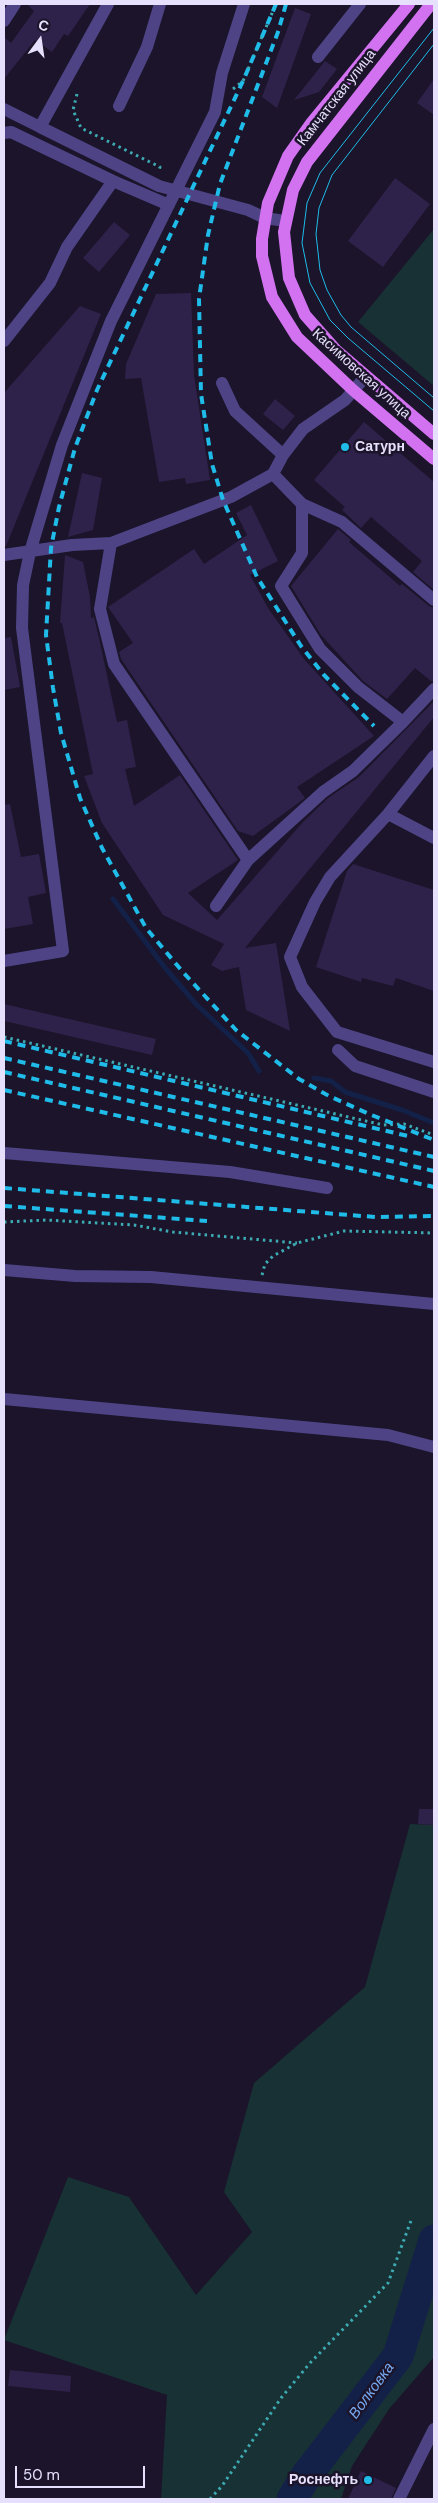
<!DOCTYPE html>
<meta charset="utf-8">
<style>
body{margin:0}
#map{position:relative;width:438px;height:2503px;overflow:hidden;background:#1b142a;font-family:"DM Sans",sans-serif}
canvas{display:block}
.frame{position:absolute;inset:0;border:5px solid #e7e0fc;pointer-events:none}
.north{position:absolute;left:15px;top:15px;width:50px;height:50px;-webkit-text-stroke:4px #1b142a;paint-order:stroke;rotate:14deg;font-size:14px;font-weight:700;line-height:20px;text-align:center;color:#e7e0fc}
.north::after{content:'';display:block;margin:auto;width:18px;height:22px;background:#e7e0fc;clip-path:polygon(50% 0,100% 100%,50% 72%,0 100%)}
.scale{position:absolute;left:15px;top:2466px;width:130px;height:22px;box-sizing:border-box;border:2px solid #e7e0fc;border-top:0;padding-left:6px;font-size:15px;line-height:18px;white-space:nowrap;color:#e7e0fc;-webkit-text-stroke:4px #1b142a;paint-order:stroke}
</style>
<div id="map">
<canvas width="438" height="2503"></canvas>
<div class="frame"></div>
<div class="north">С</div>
<div class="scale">50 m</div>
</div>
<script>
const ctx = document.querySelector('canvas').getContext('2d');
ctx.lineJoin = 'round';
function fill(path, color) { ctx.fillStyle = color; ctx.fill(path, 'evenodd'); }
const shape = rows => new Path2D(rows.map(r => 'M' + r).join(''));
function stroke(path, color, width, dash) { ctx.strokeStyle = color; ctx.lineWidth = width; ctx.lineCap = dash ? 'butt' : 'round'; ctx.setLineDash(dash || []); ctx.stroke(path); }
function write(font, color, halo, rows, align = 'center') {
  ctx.font = font + ' "DM Sans",sans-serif'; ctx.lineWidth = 5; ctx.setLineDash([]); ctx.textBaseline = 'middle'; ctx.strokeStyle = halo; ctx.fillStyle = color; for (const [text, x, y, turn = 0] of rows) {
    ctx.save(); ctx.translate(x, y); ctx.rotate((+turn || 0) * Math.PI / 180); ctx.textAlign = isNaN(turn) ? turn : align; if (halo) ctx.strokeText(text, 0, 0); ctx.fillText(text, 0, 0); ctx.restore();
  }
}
const green = shape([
 [434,229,434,386,358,322],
 [410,1824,434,1825,434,2357,389,2409,352,2466,341,2499,161,2499,167,2395,4,2340,68,2177,129,2197,196,2295,252,2232,224,2192,254,2083,365,1987]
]);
const stream = shape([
 [113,899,166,969,197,1005,248,1053,259,1071],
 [314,1078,331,1081,345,1092,402,1110,434,1123]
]);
const river = shape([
 [292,2499,306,2476,398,2356,434,2240]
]);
const building = shape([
 [27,4,90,4,68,36,64,34,52,52,35,40,4,79,4,37,11,43,34,11],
 [295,8,311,14,277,108,262,97],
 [325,61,337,69,319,92,294,100],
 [434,79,434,115,417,103],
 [395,178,430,204,383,267,348,241],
 [114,222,130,235,99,272,83,258],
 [191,293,194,375,210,480,186,484,185,478,159,482,141,378,125,379,126,364,156,294],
 [80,306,101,314,6,546,4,547,4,393],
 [275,399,295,416,283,430,263,414],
 [364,422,434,482,434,590,413,572,422,561,371,517,361,528,342,510,345,507,314,480],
 [82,473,102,478,93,530,68,537],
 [251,505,278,561,250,575,268,608,304,659,374,736,297,787,305,798,253,836,238,831,121,659,119,652,133,643,108,607,194,549,204,564,247,535,236,513],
 [338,529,351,540,349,542,400,586,402,584,429,606,434,608,434,681,431,681,415,668,387,699,363,681,321,635,291,586],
 [65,555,83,562,90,597,91,618,94,617,99,638,117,722,127,720,136,767,125,769,134,806,180,775,238,860,188,893,217,920,303,822,328,798,359,777,434,701,434,717,245,948,276,943,290,1031,246,1010,239,967,222,971,211,965,224,944,163,915,102,823,84,776,93,774,62,623,60,623],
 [11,637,20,687,4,690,4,638],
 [10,804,21,857,39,854,46,893,28,897,33,924,4,929,4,805],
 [353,864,434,890,434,991,396,978,393,986,362,978,361,982,316,967,347,871],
 [4,1004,156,1039,152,1055,4,1021],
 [419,1809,434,1809,434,1825,418,1824],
 [10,2370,71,2376,70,2392,8,2386],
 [361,2471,396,2488,391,2499,348,2499]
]);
const path = shape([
 [233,89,243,81,276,4],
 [77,94,73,110,81,128,160,167,159,171],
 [4,1037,383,1125,404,1124,434,1135],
 [4,1222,47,1220,134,1225,173,1232,297,1243],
 [262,1275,265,1264,273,1256,297,1243,344,1231,434,1233],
 [210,2499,222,2486,281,2398,310,2363,388,2283,412,2218]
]);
const minor = shape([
 [108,4,40,127,159,186,248,210,265,218,285,221],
 [4,21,15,4],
 [318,57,360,4],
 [119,106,147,47,160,4],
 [4,109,40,127],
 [4,133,11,132,113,181,169,205],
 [4,341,50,283,67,247,113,181],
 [366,376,345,400,303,429,283,455,273,474,302,504,342,522,434,600],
 [222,383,235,411,283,455],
 [302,504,302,553,281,586,320,649,358,687,403,722,434,689],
 [4,555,72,545,111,543],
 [434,756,388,814,330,877,315,902,290,957,302,987,337,1032,434,1062],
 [388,814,434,838],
 [248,860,114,664,100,609,111,543,231,497,273,474],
 [216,906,248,860,323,792,353,771,403,722],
 [4,961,63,951,22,628,23,585,30,552,62,445,111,321,215,112,222,73,244,4],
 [338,1050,355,1066,434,1092],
 [4,1153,230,1172,327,1188],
 [4,1270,75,1276,151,1277,434,1304],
 [4,1399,388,1435,434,1447],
 [399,2499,434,2429]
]);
const major = shape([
 [409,4,312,122,288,156,268,203,262,239,262,256,272,297,297,337,353,390,434,459],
 [431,4,307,162,293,190,284,232,289,278,305,315,336,350,434,434]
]);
const tram = shape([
 [434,28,320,173,307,203,302,243,310,283,330,320,348,338,434,411],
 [434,44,332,175,319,208,316,234,320,270,327,290,341,315,351,327,434,398]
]);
const rail = shape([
 [276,4,243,81,97,390,75,448,59,507,51,548,46,635,53,688,61,733,80,798,102,848,146,928,182,971,236,1030,299,1079,329,1096,369,1114,434,1140],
 [286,4,278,32,220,184,208,235,199,299,201,394,212,464,223,500,257,577,301,646,324,675,374,726],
 [4,1041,408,1136],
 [4,1058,434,1157],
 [4,1072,434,1171],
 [4,1090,434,1187],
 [4,1188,375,1217,434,1216],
 [4,1206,207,1221]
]);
const markers = [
 [345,447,5,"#1fbce9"],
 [368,2480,5,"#1fbce9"]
];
const streetNames = [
 ["Камчатская улица",337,98,-52],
 ["Касимовская улица",361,374,42]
];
const poiNames = [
 ["Сатурн",355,447],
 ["Роснефть",358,2480,"right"]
];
const waterNames = [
 ["Волковка",372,2391,-54]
];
fill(green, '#183134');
stroke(stream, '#132149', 5);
stroke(river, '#132149', 31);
fill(building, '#2f224a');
stroke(path, '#3dabb3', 3, [2.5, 4]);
stroke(minor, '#4e4485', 12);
stroke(major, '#d272f1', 12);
stroke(tram, '#1fbce9', 1);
stroke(rail, '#1fbce9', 4, [8, 6]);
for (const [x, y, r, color] of markers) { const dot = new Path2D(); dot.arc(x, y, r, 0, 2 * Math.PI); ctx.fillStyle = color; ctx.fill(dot); stroke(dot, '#1b142a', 2); }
write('14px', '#e7e0fc', '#1b142a', streetNames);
write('bold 14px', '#e7e0fc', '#1b142a', poiNames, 'left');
write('italic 15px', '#78aaf2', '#1b142a', waterNames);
</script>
